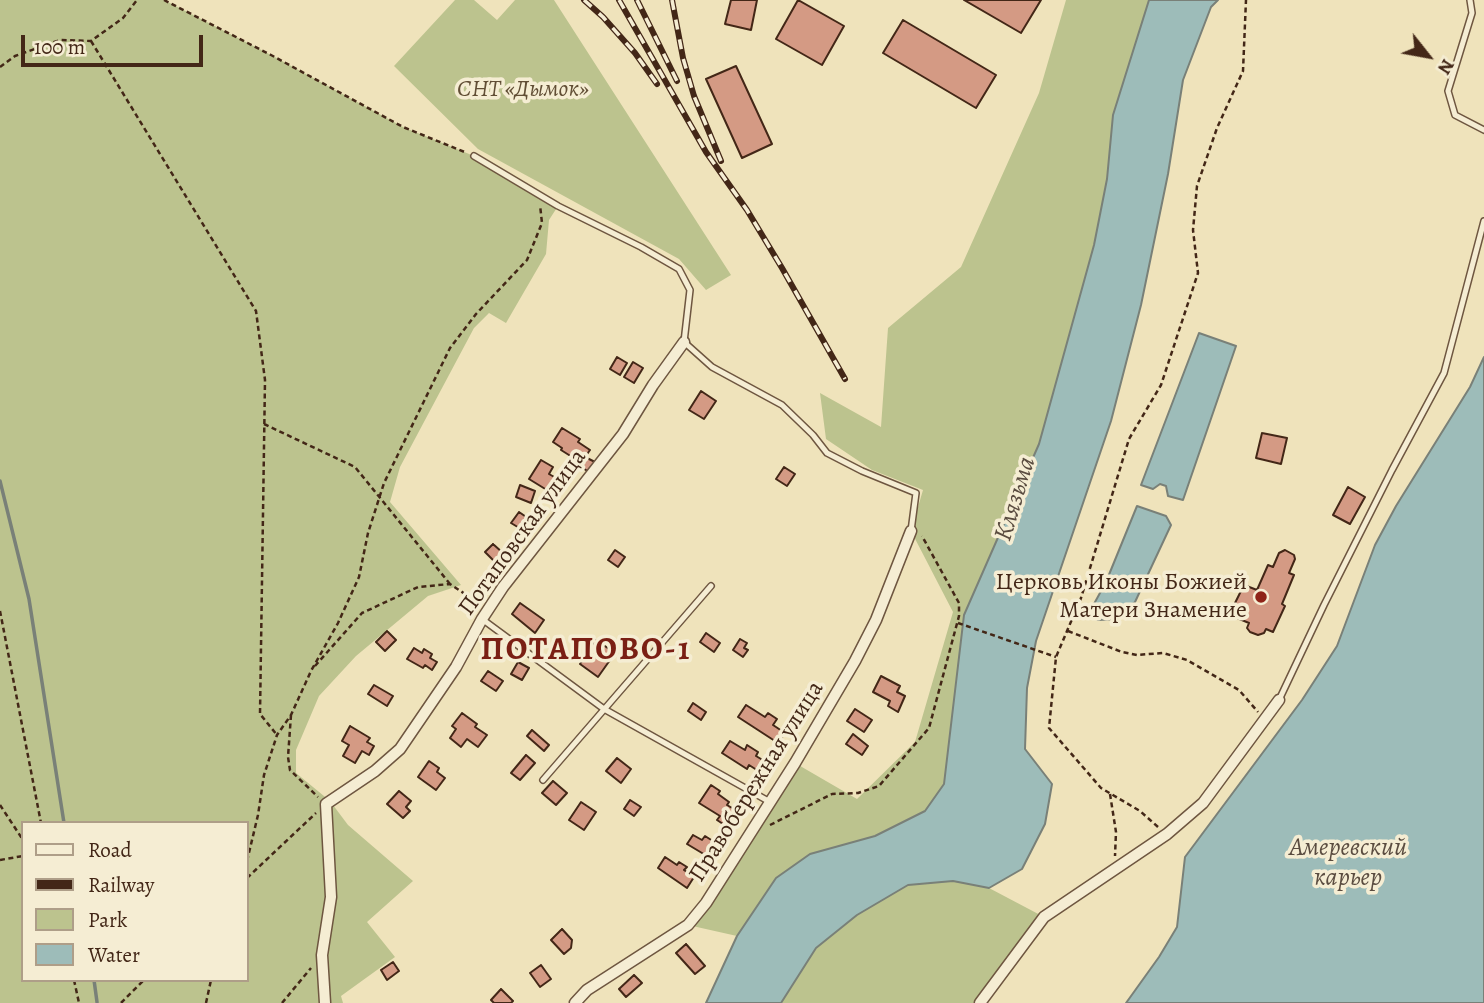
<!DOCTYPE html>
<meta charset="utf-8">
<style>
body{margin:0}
#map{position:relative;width:1484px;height:1003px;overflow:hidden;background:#efe3bb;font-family:Alegreya,serif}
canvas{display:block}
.legend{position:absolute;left:21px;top:821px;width:228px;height:161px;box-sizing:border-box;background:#f5edd3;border:2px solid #ae9e88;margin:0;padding:9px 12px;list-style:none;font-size:21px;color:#432717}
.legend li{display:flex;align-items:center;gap:14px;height:35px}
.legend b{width:35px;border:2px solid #ae9e88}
.north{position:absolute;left:1393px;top:21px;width:70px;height:70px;-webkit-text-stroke:5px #f5edd3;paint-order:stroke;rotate:121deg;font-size:19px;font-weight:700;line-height:28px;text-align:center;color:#432717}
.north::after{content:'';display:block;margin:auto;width:24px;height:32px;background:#432717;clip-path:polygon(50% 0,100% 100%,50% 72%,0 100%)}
.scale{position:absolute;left:21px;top:35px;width:182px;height:32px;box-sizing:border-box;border:4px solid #432717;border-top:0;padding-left:9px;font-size:21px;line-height:24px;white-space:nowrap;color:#432717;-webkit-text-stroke:5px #f5edd3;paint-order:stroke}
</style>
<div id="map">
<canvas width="1484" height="1003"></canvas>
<ul class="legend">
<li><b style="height:9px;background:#f5edd3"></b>Road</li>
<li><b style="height:9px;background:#432717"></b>Railway</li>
<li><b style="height:19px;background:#bcc38e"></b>Park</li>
<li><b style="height:19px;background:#9dbcb9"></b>Water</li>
</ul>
<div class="north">N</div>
<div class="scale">100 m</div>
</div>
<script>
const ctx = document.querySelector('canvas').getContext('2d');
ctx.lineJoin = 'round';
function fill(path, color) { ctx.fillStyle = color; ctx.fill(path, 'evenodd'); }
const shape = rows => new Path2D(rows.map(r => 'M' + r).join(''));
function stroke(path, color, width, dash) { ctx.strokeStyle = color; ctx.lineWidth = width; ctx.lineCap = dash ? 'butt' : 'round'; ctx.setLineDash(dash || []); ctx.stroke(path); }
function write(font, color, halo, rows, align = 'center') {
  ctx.font = font + ' Alegreya,serif'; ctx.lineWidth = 7; ctx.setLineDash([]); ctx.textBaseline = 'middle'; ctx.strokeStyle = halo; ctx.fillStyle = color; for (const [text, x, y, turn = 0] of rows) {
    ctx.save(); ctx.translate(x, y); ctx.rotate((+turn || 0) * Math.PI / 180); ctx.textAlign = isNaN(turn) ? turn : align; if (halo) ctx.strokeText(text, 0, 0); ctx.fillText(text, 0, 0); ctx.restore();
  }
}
const green = shape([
 [0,0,164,0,271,55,403,127,474,156,558,206,549,220,546,254,506,323,489,313,474,328,400,467,390,502,461,585,428,596,356,656,319,696,296,750,296,773,330,801,348,825,413,881,367,922,395,957,341,996,343,1003,0,1003],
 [23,823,247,823,247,980,23,980],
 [455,0,474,0,497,20,515,0,554,0,731,275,706,290,679,259,478,149,394,66],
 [1066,0,1149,0,1113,115,1107,179,1094,245,1039,444,964,615,944,784,925,811,875,836,810,854,776,878,737,936,688,925,795,763,857,799,915,742,953,612,911,531,923,490,872,470,826,439,820,393,881,427,888,328,961,267,1039,93],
 [953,881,989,888,1044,917,980,1003,781,1003,816,948,857,915,908,885]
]);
const water = shape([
 [1149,0,1218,0,1211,7,1183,80,1168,174,1141,305,1111,421,1036,641,1027,688,1025,749,1052,784,1045,824,1022,869,989,888,953,881,908,885,857,915,816,948,781,1003,706,1003,737,936,776,878,810,854,875,836,925,811,944,784,964,615,1039,444,1094,245,1107,179,1113,115,1149,0],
 [1199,333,1236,346,1183,500,1168,496,1166,486,1160,484,1153,489,1141,485,1199,333],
 [1484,357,1484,1003,1126,1003,1159,957,1177,927,1185,857,1302,700,1337,646,1375,545,1396,506,1470,387,1484,357],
 [1137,506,1166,516,1171,525,1135,602,1117,619,1098,620,1089,613,1106,582,1137,506]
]);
const stream = shape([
 [0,481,29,599,64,823],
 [94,980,97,1002]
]);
const building = shape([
 [731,0,757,0,751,30,725,24,731,0],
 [798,0,844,26,822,65,776,39,798,0],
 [964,0,1041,0,1021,33,964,0],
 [903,20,996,75,976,108,883,53,903,20],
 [736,66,772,144,742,158,706,79,736,66],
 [617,357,627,363,620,375,610,369,617,357],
 [633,362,643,368,634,383,624,377,633,362],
 [701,391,716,401,704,419,689,410,701,391],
 [562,428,580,439,578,442,590,450,585,457,595,462,589,472,578,465,580,462,561,450,562,448,553,442,562,428],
 [1262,433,1287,438,1281,464,1256,458,1262,433],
 [541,460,553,467,549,474,563,482,555,495,529,479,541,460],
 [784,467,795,474,787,486,776,479,784,467],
 [520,485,535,491,531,503,516,497,520,485],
 [1348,487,1365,497,1350,524,1333,515,1348,487],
 [519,512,532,521,527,528,523,526,521,529,511,523,519,512],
 [493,544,503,553,495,562,485,552,493,544],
 [615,550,625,557,618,567,608,560,615,550],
 [1285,550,1294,555,1295,559,1289,573,1294,575,1282,604,1285,606,1273,632,1266,629,1264,633,1258,635,1250,632,1247,628,1249,623,1237,618,1234,605,1244,585,1257,590,1268,565,1273,567,1279,553,1285,550],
 [520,603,544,620,535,633,512,614,520,603],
 [387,631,396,640,385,651,376,642,387,631],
 [706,633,720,643,714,652,700,642,706,633],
 [740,639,747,643,744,648,748,650,743,657,733,650,740,639],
 [596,640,615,653,598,677,580,664,596,640],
 [414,648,422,653,424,649,432,654,430,658,437,662,432,670,425,665,423,668,407,659,414,648],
 [518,662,529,668,522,680,511,674,518,662],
 [488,671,503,681,496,691,481,681,488,671],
 [881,676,900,686,897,692,905,696,898,712,888,706,890,701,873,692,881,676],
 [374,685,393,696,387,706,368,694,374,685],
 [693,703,706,712,701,720,688,711,693,703],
 [746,705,765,717,768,713,777,719,773,725,785,733,778,743,738,717,746,705],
 [855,709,872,720,864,732,847,721,855,709],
 [462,713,477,724,475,727,487,735,478,747,467,739,461,747,450,738,456,729,452,726,462,713],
 [350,726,370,738,367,742,374,746,369,755,362,751,355,763,343,756,349,745,342,741,350,726],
 [532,730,549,745,544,751,527,736,532,730],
 [853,734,868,746,862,755,846,744,853,734],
 [730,741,745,750,747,745,758,752,756,756,766,762,760,772,749,765,747,769,722,753,730,741],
 [526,755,535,763,520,780,511,773,526,755],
 [617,758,631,769,621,783,606,771,617,758],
 [429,761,439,768,437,772,445,778,436,790,418,777,429,761],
 [553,781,567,793,556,805,542,793,553,781],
 [711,785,720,791,718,794,729,802,727,805,737,811,726,826,717,820,720,816,699,803,711,785],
 [399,791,411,801,406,807,410,811,403,818,387,804,399,791],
 [630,800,641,807,634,816,624,809,630,800],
 [581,802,596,812,584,830,569,820,581,802],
 [693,835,702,840,705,836,716,843,707,856,687,844,693,835],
 [665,857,677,865,679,862,687,867,684,870,694,877,687,888,658,868,665,857],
 [562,929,572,940,571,948,564,954,551,940,562,929],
 [686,944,705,966,695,974,676,953,686,944],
 [393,962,399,971,387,980,381,970,393,962],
 [541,965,551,979,540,987,530,973,541,965],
 [634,975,642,983,626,997,619,989,634,975],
 [501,989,513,1001,511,1003,494,1003,491,1000,501,989]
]);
const path = shape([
 [164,0,271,55,403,127,467,153],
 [91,41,256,311,265,380,260,714,277,735],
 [0,67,15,56,60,40,91,41,123,18,137,0],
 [264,424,355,467,450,584],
 [0,611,41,823],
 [958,623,1056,657],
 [1068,631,1122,652,1137,655,1163,653,1187,660,1239,690,1258,712],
 [315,666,362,613,418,587,450,584,480,604],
 [291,715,288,757,290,770,318,797],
 [1110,794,1116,832,1115,856],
 [0,805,23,840],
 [770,825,832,794,858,793,879,786,929,728,959,616,959,603,922,536],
 [1158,827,1140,811,1101,788,1049,728,1056,657,1081,598,1129,439,1161,385,1198,273,1193,230,1197,186,1217,128,1243,71,1246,0],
 [0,860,23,856],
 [247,861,258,815,264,775,277,735,291,715,311,671,338,623,359,577,368,533,384,483,450,348,476,314,527,260,542,223,540,205],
 [247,878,316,813],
 [74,980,79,1003],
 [121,1003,144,980],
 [206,1003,211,980],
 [282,1003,311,968]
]);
const lane = shape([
 [1470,0,1472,13,1448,91,1455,115,1484,130],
 [474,156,558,206,641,247,679,269,690,290,684,342,712,367,782,405,813,435,827,453,862,471,916,493,911,531],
 [482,619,604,709,770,802],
 [1279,700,1324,605,1392,470,1444,373,1484,221],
 [543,780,711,586]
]);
const street = shape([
 [325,1003,322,955,331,897,326,804,375,771,400,749,456,667,482,619,503,587,623,434,653,385,684,342],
 [575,1003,587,990,688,925,706,903,795,763,855,661,876,620,911,531],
 [980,1003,1044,917,1167,834,1203,803,1279,700]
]);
const rail = shape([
 [584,0,603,17,635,53,657,84],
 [619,0,706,152,747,210,782,268,845,379],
 [637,0,677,81],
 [672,0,683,58,694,96,721,161]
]);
const markers = [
 [1261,597,7,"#8f2418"]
];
const parkNames = [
 ["СНТ «Дымок»",523,90]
];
const streetNames = [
 ["Потаповская улица",523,533,-54],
 ["Правобережная улица",757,782,-58]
];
const poiNames = [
 ["Церковь Иконы Божией",1247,583],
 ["Матери Знамение",1247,611]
];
const waterNames = [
 ["Клязьма",1016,499,-73],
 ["Амеревский",1348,849],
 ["карьер",1348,879]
];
const districtNames = [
 ["ПОТАПОВО-1",586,651]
];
fill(green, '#bcc38e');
fill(water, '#9dbcb9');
stroke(water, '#798078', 2);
stroke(stream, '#798078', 3.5);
fill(building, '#d49a84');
stroke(building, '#432717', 2);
stroke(lane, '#6e5640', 8);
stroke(street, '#6e5640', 13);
stroke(path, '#432717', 2.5, [5, 3.5]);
stroke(lane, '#f5edd3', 5);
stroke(street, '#f5edd3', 10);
stroke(rail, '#432717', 6);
stroke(rail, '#f5edd3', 3.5, [10]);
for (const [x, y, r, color] of markers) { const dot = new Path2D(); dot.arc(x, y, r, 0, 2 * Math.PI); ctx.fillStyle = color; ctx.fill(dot); stroke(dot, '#f5edd3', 2.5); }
write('italic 24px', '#614e35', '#f5edd3', parkNames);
write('24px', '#432717', '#f5edd3', streetNames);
write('24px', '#432717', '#f5edd3', poiNames, 'right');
write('italic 26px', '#5a4c40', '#f5edd3', waterNames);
ctx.letterSpacing = '2px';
write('bold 32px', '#7a1f14', '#f5edd3', districtNames);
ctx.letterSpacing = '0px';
</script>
